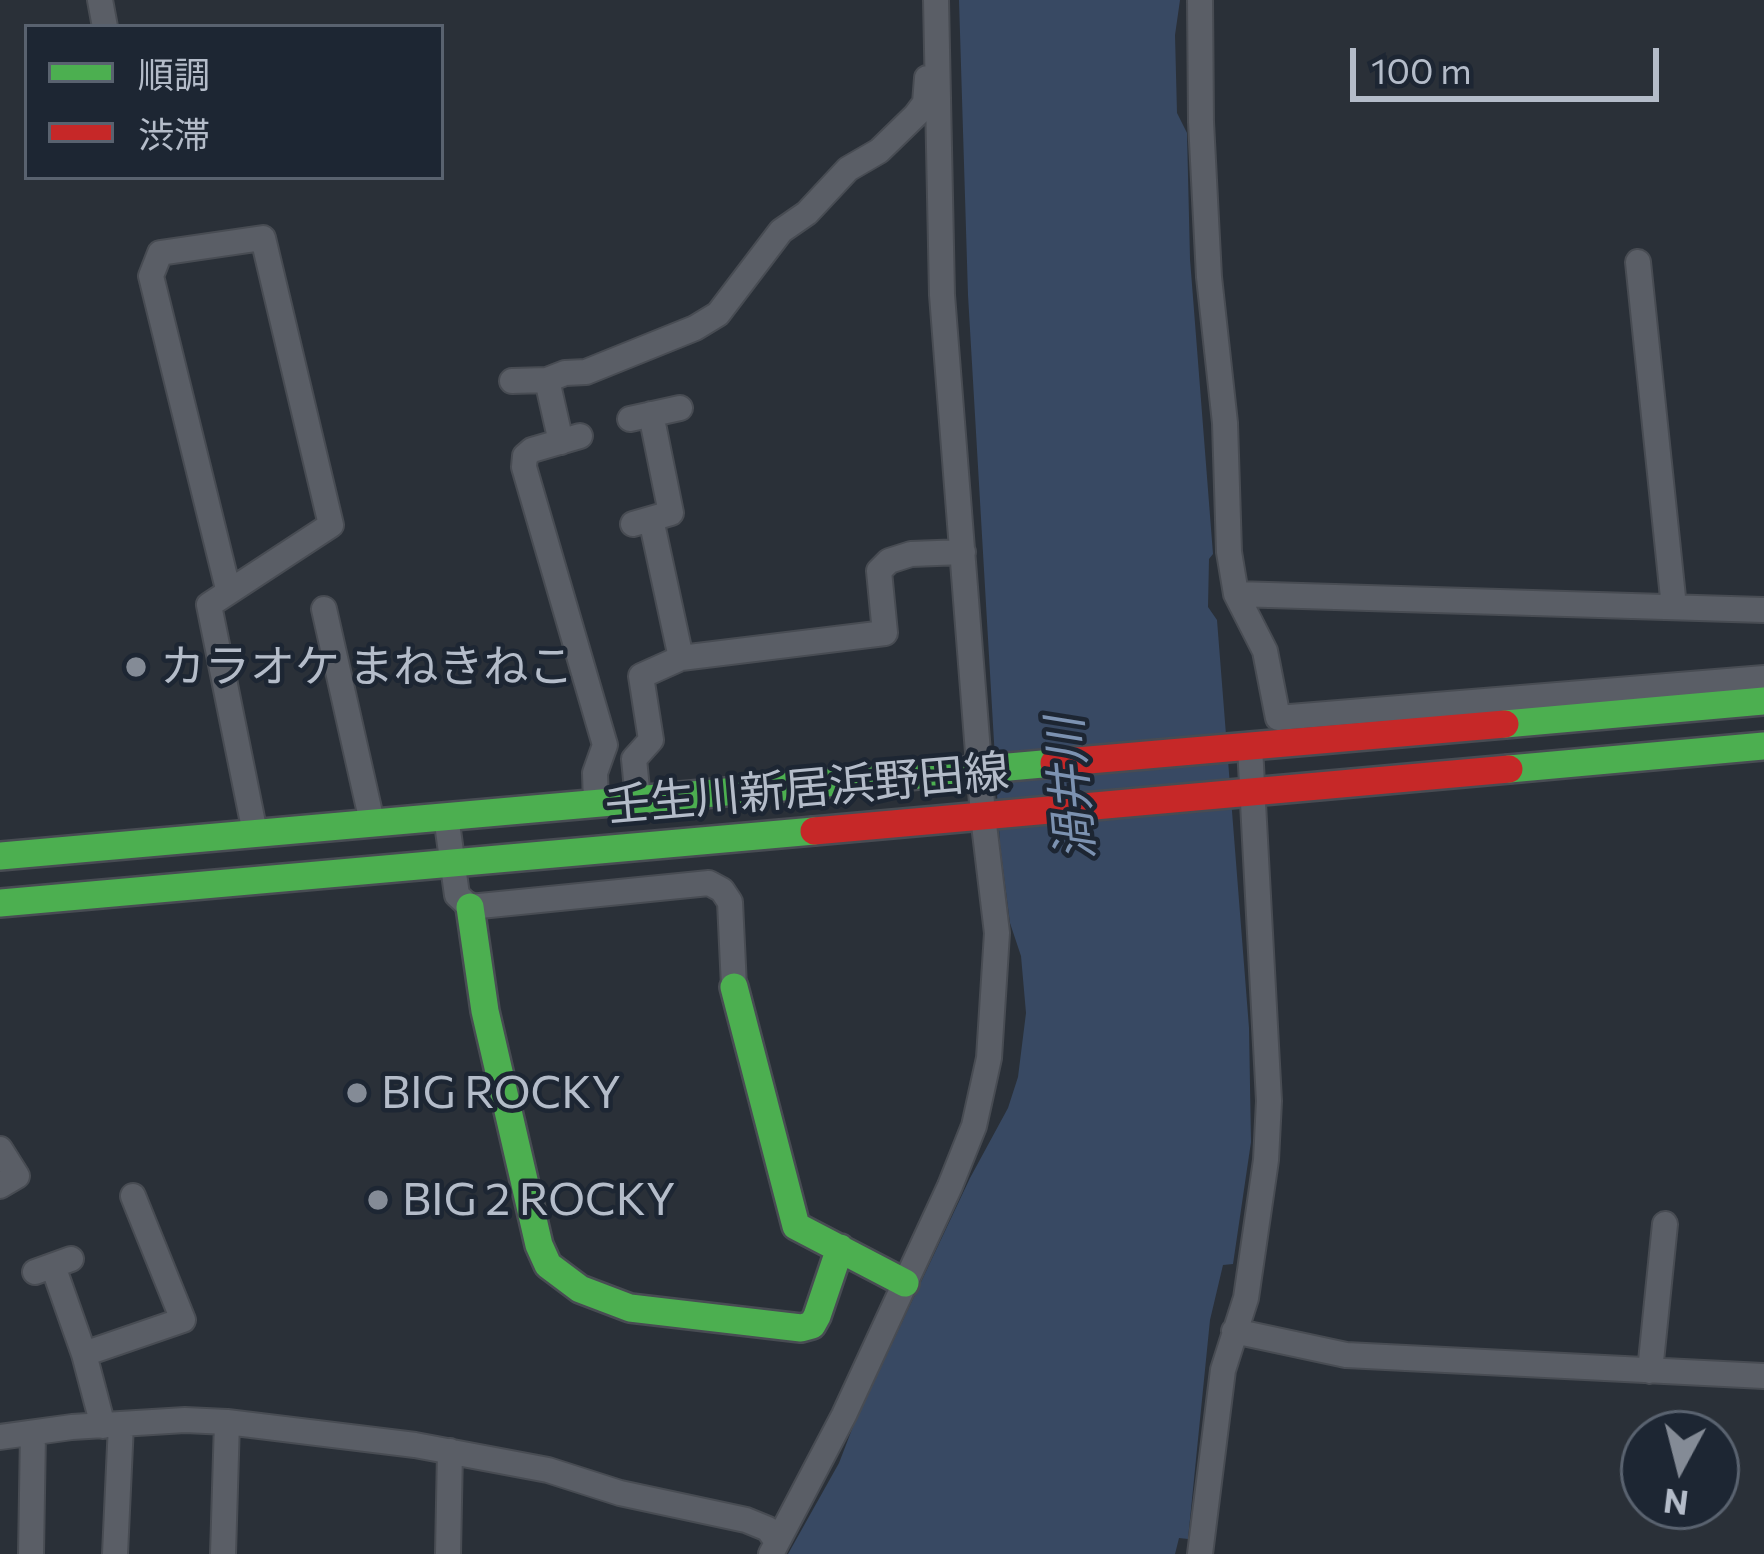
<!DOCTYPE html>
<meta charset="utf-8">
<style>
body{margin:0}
#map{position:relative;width:1764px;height:1554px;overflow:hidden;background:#2a3038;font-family:Commissioner,"Noto Sans JP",sans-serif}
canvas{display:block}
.legend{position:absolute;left:24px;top:24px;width:420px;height:156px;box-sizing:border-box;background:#1d2633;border:3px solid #59626f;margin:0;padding:15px 21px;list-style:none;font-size:36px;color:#b4bcc9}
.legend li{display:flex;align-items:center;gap:24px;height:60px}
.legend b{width:60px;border:3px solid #59626f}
.north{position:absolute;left:1620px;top:1410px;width:120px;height:120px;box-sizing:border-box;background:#1d2633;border:3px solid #59626f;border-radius:50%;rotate:187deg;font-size:33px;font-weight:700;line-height:48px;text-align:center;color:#b4bcc9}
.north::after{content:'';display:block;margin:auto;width:42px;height:54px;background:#848b96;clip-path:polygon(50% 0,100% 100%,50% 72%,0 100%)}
.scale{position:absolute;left:1350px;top:48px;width:309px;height:54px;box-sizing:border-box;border:6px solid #b4bcc9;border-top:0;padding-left:15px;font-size:36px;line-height:42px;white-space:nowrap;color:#b4bcc9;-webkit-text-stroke:9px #1d2633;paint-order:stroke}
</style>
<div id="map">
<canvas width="1764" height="1554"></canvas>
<ul class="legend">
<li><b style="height:15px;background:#4caf50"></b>順調</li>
<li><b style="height:15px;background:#c62828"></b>渋滞</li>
</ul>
<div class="north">N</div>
<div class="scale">100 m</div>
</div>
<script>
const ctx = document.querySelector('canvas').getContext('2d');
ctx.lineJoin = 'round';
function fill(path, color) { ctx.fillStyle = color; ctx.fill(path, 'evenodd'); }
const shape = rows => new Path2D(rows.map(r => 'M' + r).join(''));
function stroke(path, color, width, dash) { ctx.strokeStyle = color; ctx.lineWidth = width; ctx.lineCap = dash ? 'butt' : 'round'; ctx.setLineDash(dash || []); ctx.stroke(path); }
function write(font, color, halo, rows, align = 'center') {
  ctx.font = font + ' Commissioner,"Noto Sans JP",sans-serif'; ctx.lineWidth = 9; ctx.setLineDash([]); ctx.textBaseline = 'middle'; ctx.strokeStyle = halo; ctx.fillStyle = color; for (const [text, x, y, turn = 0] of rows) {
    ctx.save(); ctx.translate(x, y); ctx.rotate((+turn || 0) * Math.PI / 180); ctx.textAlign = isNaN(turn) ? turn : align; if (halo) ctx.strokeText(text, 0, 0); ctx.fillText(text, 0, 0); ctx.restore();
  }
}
const water = shape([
 [959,0,1180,0,1175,35,1177,113,1187,133,1190,259,1213,554,1209,559,1208,607,1217,620,1249,1028,1251,1142,1233,1264,1223,1265,1210,1320,1188,1539,1179,1538,1175,1554,788,1554,839,1463,854,1424,970,1178,1008,1108,1018,1077,1026,1013,1021,956,1010,923,1000,845,968,295]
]);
const street = shape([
 [100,0,105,27],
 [1200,0,1201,122,1209,277,1225,423,1229,552,1236,594,1265,651,1278,718,1764,678],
 [1638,262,1674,607],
 [547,380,561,442],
 [512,381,547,380,565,373,586,372,695,328,718,314,781,231,807,213,848,169,879,151,916,115,925,103,927,78],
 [630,419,680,408],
 [580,436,532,450,525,456,524,467,605,745,595,773,596,803],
 [651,519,681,658],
 [633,524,671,513,651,414],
 [228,589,151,276,160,253,263,238,331,525,209,605,255,833],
 [1236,594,1764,610],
 [324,609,372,822],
 [638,799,634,759,651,740,641,676,681,658,885,633,879,571,889,561,911,554,963,552],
 [446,816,457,895,470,907,709,883,722,890,730,902,734,987],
 [0,1149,17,1176,0,1186],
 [53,1266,84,1354,103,1426],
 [35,1272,71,1259],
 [1234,1331,1346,1355,1764,1376],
 [84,1354,183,1320,133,1196],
 [1650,1371,1665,1224],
 [0,1437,72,1427,185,1420,227,1422,415,1445,548,1470,620,1493,746,1520,768,1529,777,1542],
 [31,1554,33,1433],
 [115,1554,121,1424],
 [223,1554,227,1422],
 [448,1554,450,1451],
 [771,1554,844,1415,950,1186,974,1126,989,1058,997,933,983,816,942,295,936,0],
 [1200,1554,1223,1370,1246,1298,1266,1160,1269,1101,1250,747]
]);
const fast = shape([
 [1505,724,1764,701],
 [1509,769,1764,746],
 [0,856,1054,763],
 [0,903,814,831],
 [470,907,485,1011,539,1245,548,1265,580,1289,630,1308,801,1328,812,1325,817,1316,840,1248],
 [734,987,796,1226,905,1283]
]);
const jam = shape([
 [1054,763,1505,724],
 [814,831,1509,769]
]);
const markers = [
 [136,667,12,"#848b96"],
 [357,1093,12,"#848b96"],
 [378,1200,12,"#848b96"]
];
const poiNames = [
 ["カラオケ まねきねこ",160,667],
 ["BIG ROCKY",381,1093],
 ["BIG 2 ROCKY",402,1200]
];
const streetNames = [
 ["壬生川新居浜野田線",807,789,-5]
];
const waterNames = [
 ["渦井川",1071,789,-95]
];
fill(water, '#384963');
stroke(street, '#484c53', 28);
stroke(fast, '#484c53', 32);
stroke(jam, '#484c53', 32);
stroke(street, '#5a5e66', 24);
stroke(fast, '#4caf50', 27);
stroke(jam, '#c62828', 27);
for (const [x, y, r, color] of markers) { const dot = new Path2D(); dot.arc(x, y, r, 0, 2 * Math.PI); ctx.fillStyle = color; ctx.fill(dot); stroke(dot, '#1d2633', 4.5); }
write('45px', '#b4bcc9', '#1d2633', poiNames, 'left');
write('45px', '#b4bcc9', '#1d2633', streetNames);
write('italic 48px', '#7c92b1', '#1d2633', waterNames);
</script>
